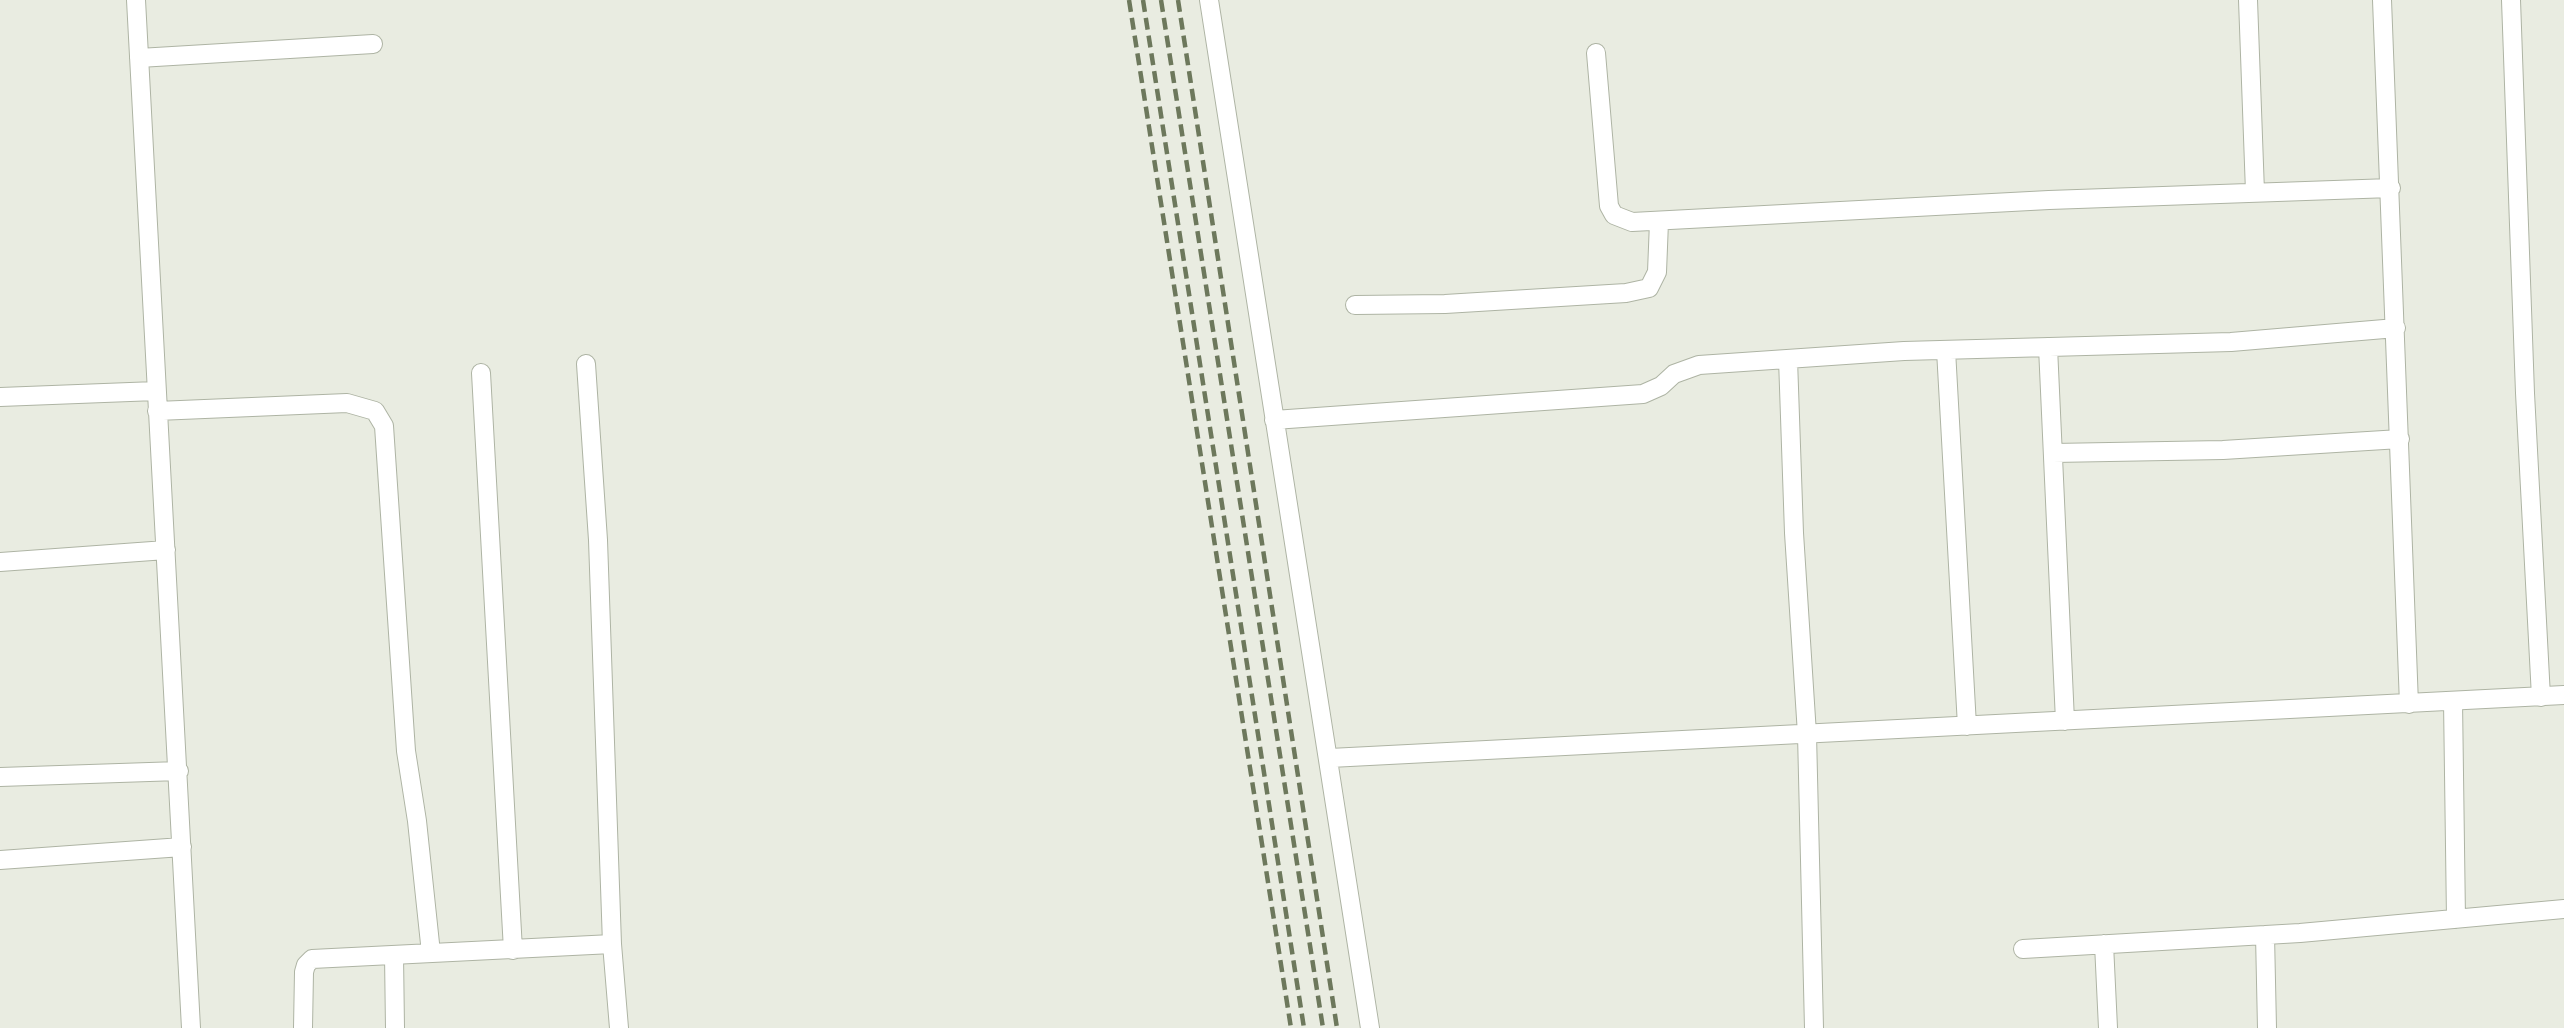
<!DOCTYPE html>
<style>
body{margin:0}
canvas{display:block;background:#e9ece1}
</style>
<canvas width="2564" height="1028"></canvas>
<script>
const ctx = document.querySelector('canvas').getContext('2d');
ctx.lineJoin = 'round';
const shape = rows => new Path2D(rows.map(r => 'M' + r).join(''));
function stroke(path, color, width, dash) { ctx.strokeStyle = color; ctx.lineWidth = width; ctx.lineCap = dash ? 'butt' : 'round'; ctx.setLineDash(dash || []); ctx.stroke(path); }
const minor = shape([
 [136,0,191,1028],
 [1209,0,1370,1028],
 [2248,0,2255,192],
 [2382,0,2409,704],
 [2511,0,2525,393,2541,697],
 [1596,53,1609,206,1614,215,1632,222,2049,200,2391,188],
 [139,58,373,44],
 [1355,305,1445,304,1626,293,1649,288,1657,272,1659,222],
 [2048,347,2065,721],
 [1946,350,1967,726],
 [1788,359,1794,533,1807,734,1814,1028],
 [586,364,598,540,612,944,619,1028],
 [481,373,513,950],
 [0,397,156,391],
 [157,411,347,403,375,411,384,426,406,751,417,821,431,953],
 [1274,420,1643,394,1661,386,1674,374,1699,365,1904,351,2231,342,2396,328],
 [2053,453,2223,450,2400,439],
 [0,562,166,550],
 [2453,701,2456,919],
 [1330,758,2564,695],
 [0,777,179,771],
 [0,860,182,847],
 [2265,935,2267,1028],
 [2104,944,2108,1028],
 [2023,949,2300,933,2564,909],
 [394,955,395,1028],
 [303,1028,304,972,306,965,312,959,612,944]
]);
const rail = shape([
 [1129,0,1291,1028],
 [1143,0,1304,1028],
 [1161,0,1323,1028],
 [1178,0,1337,1028]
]);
stroke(minor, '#aeb4a4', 20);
stroke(minor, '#fff', 18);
stroke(rail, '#6d785c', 4.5, [12, 6]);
</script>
